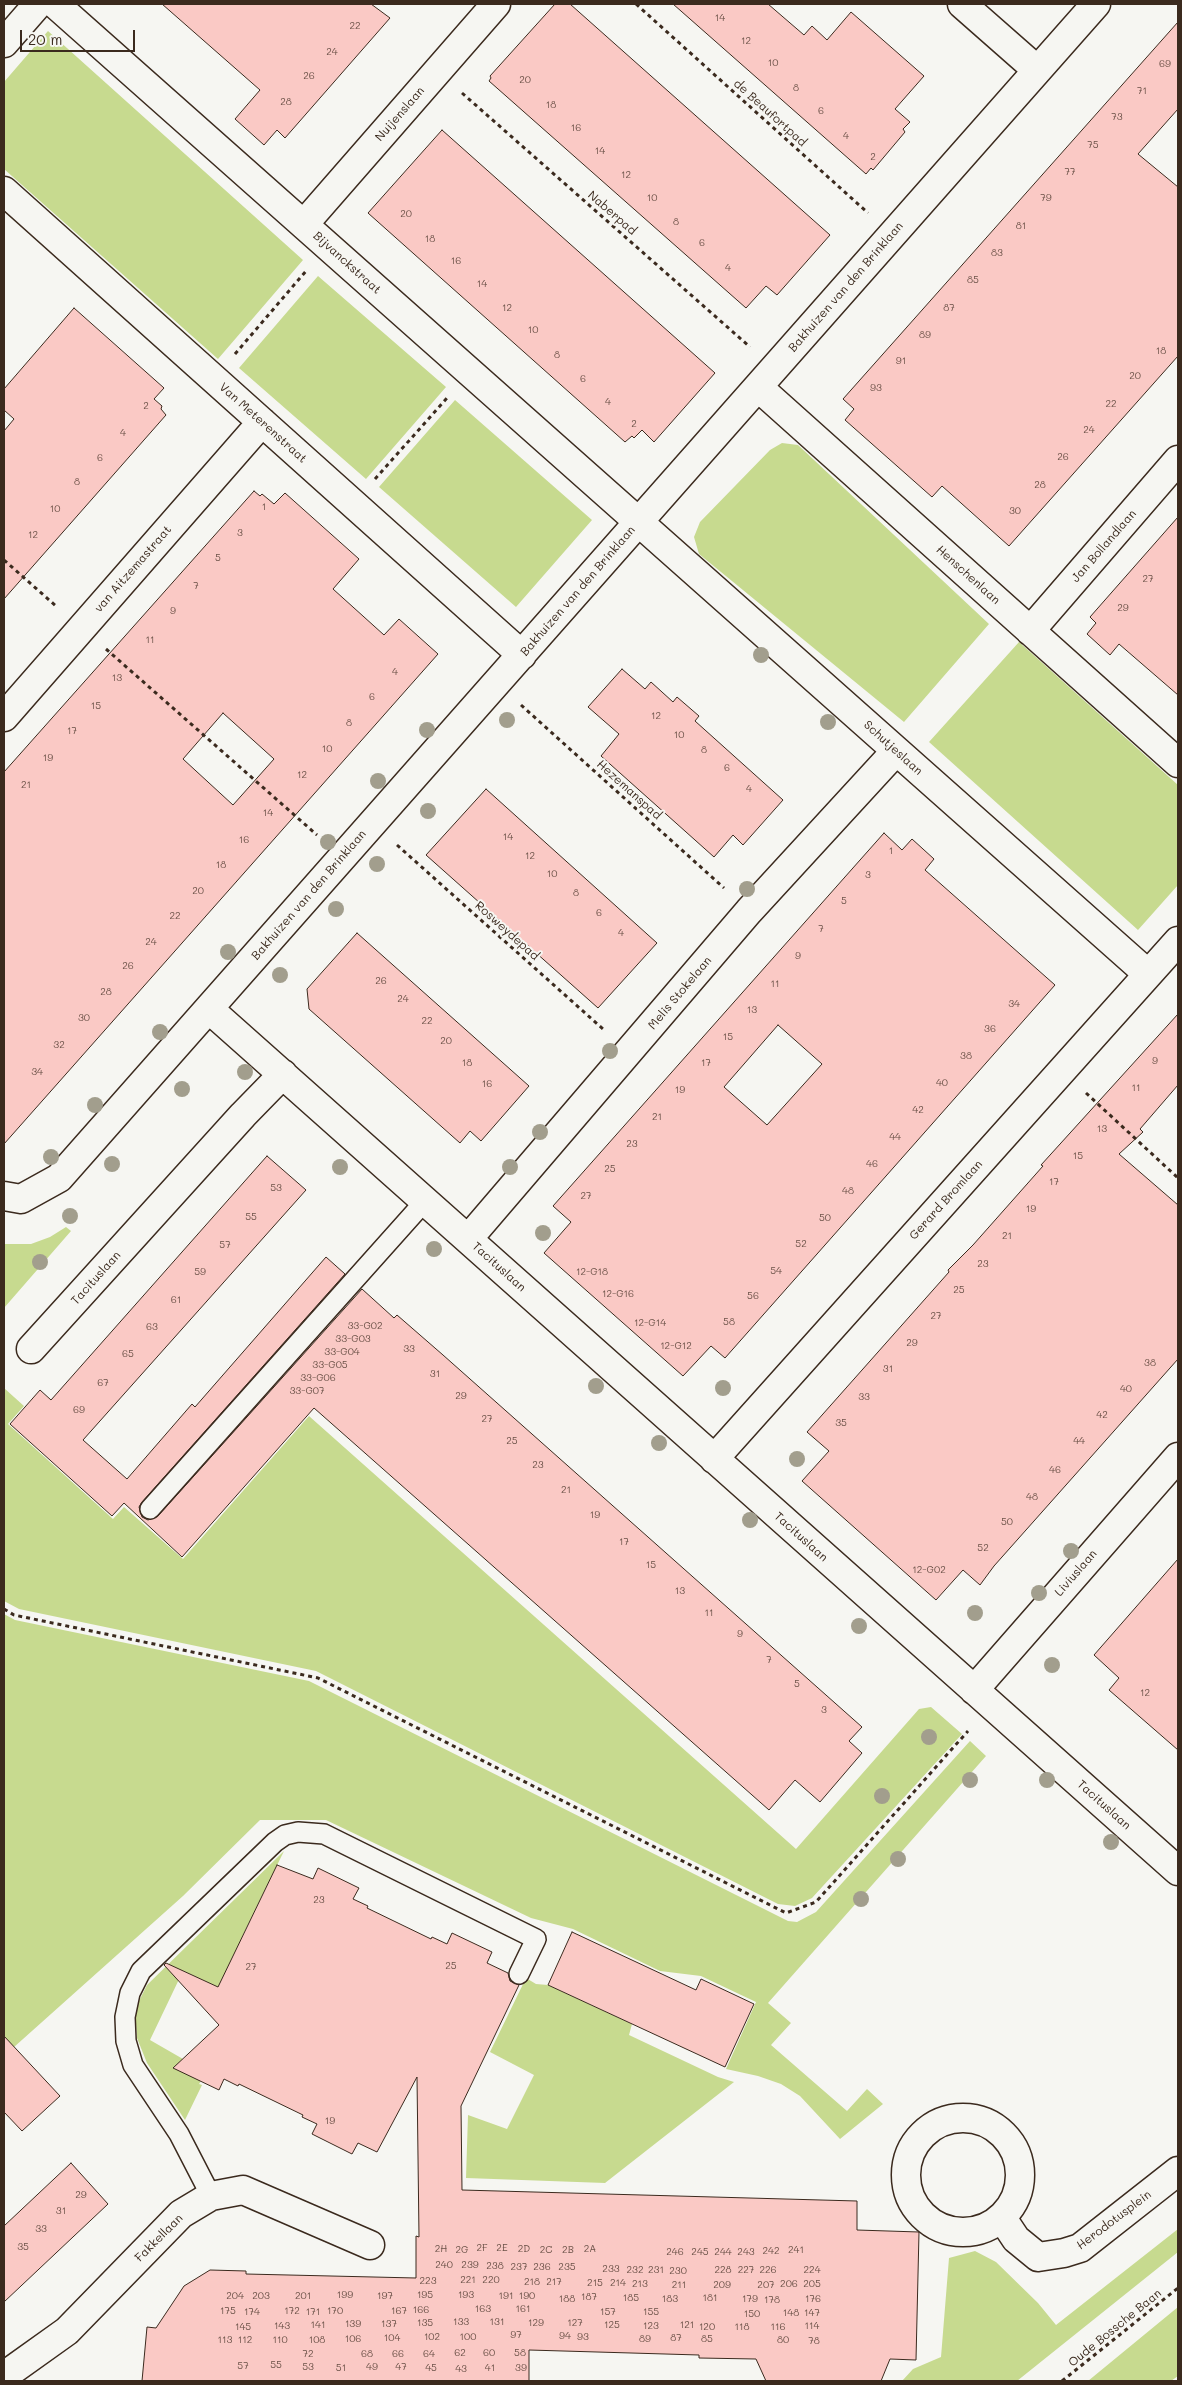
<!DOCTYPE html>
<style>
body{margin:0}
#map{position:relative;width:1182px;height:2385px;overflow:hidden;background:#f6f6f2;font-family:Mali,sans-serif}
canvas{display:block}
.frame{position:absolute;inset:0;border:5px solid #3b2a1e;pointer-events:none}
.scale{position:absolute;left:20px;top:30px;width:115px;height:22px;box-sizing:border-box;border:2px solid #3b2a1e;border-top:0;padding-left:6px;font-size:15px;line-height:18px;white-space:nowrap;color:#3b2a1e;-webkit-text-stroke:4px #f6f6f2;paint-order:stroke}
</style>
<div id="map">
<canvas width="1182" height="2385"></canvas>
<div class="frame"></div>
<div class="scale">20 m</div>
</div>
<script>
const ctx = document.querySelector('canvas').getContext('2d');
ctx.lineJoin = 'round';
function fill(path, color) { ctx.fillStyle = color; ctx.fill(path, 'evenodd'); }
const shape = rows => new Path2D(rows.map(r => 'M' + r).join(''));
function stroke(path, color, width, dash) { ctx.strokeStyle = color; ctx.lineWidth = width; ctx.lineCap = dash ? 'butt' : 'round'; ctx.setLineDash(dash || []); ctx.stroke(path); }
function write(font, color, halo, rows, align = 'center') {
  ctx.font = font + ' Mali,sans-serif'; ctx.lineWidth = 4; ctx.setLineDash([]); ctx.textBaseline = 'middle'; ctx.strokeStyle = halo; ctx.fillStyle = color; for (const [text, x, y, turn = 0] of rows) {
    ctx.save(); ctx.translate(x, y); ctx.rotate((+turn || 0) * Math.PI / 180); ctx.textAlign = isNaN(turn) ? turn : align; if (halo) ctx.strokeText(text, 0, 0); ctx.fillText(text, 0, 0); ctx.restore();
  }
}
const green = shape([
 [48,31,303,260,218,359,4,169,4,82],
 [318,276,446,387,366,479,239,368],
 [455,400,592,520,516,607,379,487],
 [782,443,798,445,989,624,904,722,699,554,694,537,700,522,770,450],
 [1019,642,1178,785,1178,885,1138,930,929,742],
 [66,1227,71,1231,4,1308,4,1244,31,1244,50,1237],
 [4,1388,24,1406,8,1424,113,1519,124,1507,183,1559,309,1416,796,1849,919,1709,931,1707,962,1734,812,1898,795,1906,778,1904,316,1671,19,1609,4,1601],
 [4,1614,15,1620,309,1681,788,1921,797,1922,816,1912,970,1741,986,1756,768,2003,791,2023,771,2045,847,2111,867,2089,883,2104,840,2139,800,2096,781,2084,758,2076,726,2069,756,2002,701,1976,660,1971,573,1929,531,1918,326,1820,260,1820,183,1896,4,2056],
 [284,1851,243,1935,224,1990,183,1971,150,2040,183,2059,201,2081,199,2084,202,2085,185,2120,147,2063,137,2038,135,2009,147,1985],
 [526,1978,536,1984,548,1985,632,2024,629,2035,718,2077,734,2082,605,2183,466,2178,468,2115,507,2129,534,2075,490,2052],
 [1178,2229,1178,2252,1017,2381,902,2381,913,2369,941,2357,949,2258,975,2251,996,2262,1038,2303,1056,2325],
 [1178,2307,1178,2376,1171,2381,1088,2381]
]);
const building = shape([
 [162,4,371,4,390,18,285,138,277,130,264,145,235,119,260,90,162,4],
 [555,4,570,4,830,235,777,295,766,286,746,308,489,81,491,78,490,76,555,4],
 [673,4,768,4,804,35,812,26,827,40,851,12,924,76,895,109,910,122,903,129,905,132,873,170,871,168,866,174,673,4],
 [1178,22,1178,109,1138,154,1178,187,1178,356,1009,546,942,486,932,497,845,420,854,409,843,399,1178,22],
 [442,130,715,373,654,442,642,430,634,438,632,436,625,442,368,213,442,130],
 [74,308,164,388,154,399,162,406,161,409,166,415,4,599,4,431,14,419,4,410,4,389,74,308],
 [254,491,260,496,262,494,274,504,285,493,359,559,333,589,384,635,399,619,438,654,4,1144,4,772,254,491],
 [223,713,274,759,233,805,183,759,223,713],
 [1178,517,1178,695,1119,644,1110,655,1087,634,1096,623,1090,617,1178,517],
 [622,669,645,689,651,682,673,702,677,697,699,716,695,721,783,800,743,845,733,835,714,857,601,756,619,734,588,707,622,669],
 [486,789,657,943,598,1008,426,855,486,789],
 [884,833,902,850,912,839,934,859,925,870,1055,985,725,1358,711,1346,683,1376,544,1253,571,1222,553,1206,884,833],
 [778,1025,822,1064,767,1125,724,1087,778,1025],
 [357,933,529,1086,481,1141,470,1131,460,1143,309,1009,307,989,357,933],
 [1178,1014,1178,1085,1140,1129,1143,1132,1119,1154,1178,1205,1178,1359,994,1566,980,1585,963,1570,936,1600,802,1481,829,1451,807,1432,949,1272,948,1270,973,1245,1043,1166,1041,1165,1178,1014],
 [267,1156,306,1190,83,1440,127,1479,192,1404,195,1407,326,1257,345,1274,142,1502,139,1507,142,1517,148,1520,158,1516,362,1289,394,1318,397,1315,443,1355,862,1727,849,1741,862,1753,820,1802,795,1780,769,1810,314,1408,182,1557,124,1503,112,1516,10,1424,40,1390,51,1400,267,1156],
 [1178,1559,1178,1750,1109,1690,1119,1678,1094,1655,1178,1559],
 [277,1865,313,1879,318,1868,359,1888,353,1899,368,1906,367,1908,431,1939,432,1937,447,1944,452,1933,492,1952,487,1963,508,1973,510,1981,519,1985,461,2106,462,2190,857,2201,857,2230,919,2232,916,2360,890,2359,881,2381,766,2381,756,2359,699,2358,699,2355,529,2350,529,2381,142,2381,147,2327,156,2328,184,2286,210,2270,246,2271,246,2274,416,2278,416,2236,419,2237,417,2077,377,2152,358,2143,352,2154,312,2134,317,2124,302,2117,303,2115,239,2084,238,2086,224,2079,219,2090,173,2068,219,2025,164,1965,166,1963,218,1987,277,1865],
 [572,1932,696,1990,701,1979,754,2004,725,2067,548,1985,572,1932],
 [4,2036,60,2096,22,2131,4,2112,4,2036],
 [71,2163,108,2204,4,2302,4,2226,71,2163]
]);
const path = shape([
 [636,4,868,213],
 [462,93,750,347],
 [235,354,306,271],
 [375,479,447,398],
 [4,560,56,606],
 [106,649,317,835],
 [521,705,724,888],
 [397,845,603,1029],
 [1086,1093,1178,1178],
 [4,1609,14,1615,318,1678,786,1913,816,1902,968,1731],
 [1062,2381,1178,2288]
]);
const service = shape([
 [150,1509,425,1201],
 [211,2196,179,2134,133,2065,126,2041,125,2017,130,1993,141,1971,275,1842,285,1835,298,1832,324,1834,536,1939,519,1974]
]);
const minor = shape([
 [55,4,1148,974],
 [962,4,1037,70],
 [4,43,38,4],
 [4,191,522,655],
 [304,224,496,4],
 [758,387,1178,763],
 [1030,631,1178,460],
 [4,717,262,422],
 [209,1009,1178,1871],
 [4,1196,21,1199,59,1178,1096,4],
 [468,1239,749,911,896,751],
 [31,1349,243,1115,283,1074],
 [714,1459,1178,941],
 [974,1690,1178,1457],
 '906 2175a57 57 0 1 1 114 0a57 57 0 1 1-114 0Z',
 [1002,2218,1016,2239,1038,2257,1064,2253,1080,2248,1178,2171],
 [4,2376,67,2331,181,2214,211,2196,243,2190,370,2245]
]);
const trees = [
 [761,655],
 [507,720],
 [828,722],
 [427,730],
 [378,781],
 [428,811],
 [328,842],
 [377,864],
 [747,889],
 [336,909],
 [228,952],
 [280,975],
 [160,1032],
 [610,1051],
 [245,1072],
 [182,1089],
 [95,1105],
 [540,1132],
 [51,1157],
 [112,1164],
 [340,1167],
 [510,1167],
 [70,1216],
 [543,1233],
 [434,1249],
 [40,1262],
 [596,1386],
 [723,1388],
 [659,1443],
 [797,1459],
 [750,1520],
 [1071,1551],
 [1039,1593],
 [975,1613],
 [859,1626],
 [1052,1665],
 [929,1737],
 [970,1780],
 [1047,1780],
 [882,1796],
 [1111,1842],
 [898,1859],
 [861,1899]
];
const numberNames = [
 ["14",720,18],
 ["22",355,26],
 ["12",746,41],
 ["24",332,52],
 ["10",773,63],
 ["69",1165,64],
 ["26",309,76],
 ["20",525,80],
 ["8",796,88],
 ["71",1142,91],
 ["28",286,102],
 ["18",551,105],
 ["6",821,111],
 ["73",1117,117],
 ["16",576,128],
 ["4",846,136],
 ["75",1093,145],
 ["14",600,151],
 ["2",873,157],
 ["77",1070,172],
 ["12",626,175],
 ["10",652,198],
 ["79",1046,198],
 ["20",406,214],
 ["8",676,222],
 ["81",1021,226],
 ["18",430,239],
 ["6",702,243],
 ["83",997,253],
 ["16",456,261],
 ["4",728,268],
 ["85",973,280],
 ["14",482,284],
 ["12",507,308],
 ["87",949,308],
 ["10",533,330],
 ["89",925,335],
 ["18",1161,351],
 ["8",557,355],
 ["91",901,361],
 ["20",1135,376],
 ["6",583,379],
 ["93",876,388],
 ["4",608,402],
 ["22",1111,404],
 ["2",146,406],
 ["2",634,424],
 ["24",1089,430],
 ["4",123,433],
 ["26",1063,457],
 ["6",100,458],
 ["8",77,482],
 ["28",1040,485],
 ["1",264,507],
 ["10",55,509],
 ["30",1015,511],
 ["3",240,533],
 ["12",33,535],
 ["5",218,558],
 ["27",1148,579],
 ["7",196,586],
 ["29",1123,608],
 ["9",173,611],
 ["11",150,640],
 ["4",395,672],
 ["13",117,678],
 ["6",372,697],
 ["15",96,706],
 ["12",656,716],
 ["8",349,723],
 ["17",72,731],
 ["10",679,735],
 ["10",327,749],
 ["8",704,750],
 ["19",48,758],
 ["6",727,768],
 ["12",302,775],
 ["21",26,785],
 ["4",749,789],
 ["14",268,813],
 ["14",508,837],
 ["16",244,840],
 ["1",891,851],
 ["12",530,856],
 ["18",221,865],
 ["10",552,874],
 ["3",868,875],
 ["20",198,891],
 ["8",576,893],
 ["5",844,901],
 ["6",599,913],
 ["22",175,916],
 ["7",821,929],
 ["4",621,933],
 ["24",151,942],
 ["9",798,956],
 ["26",128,966],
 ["26",381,981],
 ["11",775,984],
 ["28",106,992],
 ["24",403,999],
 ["34",1014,1004],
 ["13",752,1010],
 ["30",84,1018],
 ["22",427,1021],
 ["36",990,1029],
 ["15",728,1037],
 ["20",446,1041],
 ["32",59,1045],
 ["38",966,1056],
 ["9",1155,1061],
 ["18",467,1063],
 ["17",706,1063],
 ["34",37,1072],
 ["40",942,1083],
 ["16",487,1084],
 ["11",1136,1088],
 ["19",680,1090],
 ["42",918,1110],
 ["21",657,1117],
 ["13",1102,1129],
 ["44",895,1137],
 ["23",632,1144],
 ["15",1078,1156],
 ["46",872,1164],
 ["25",610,1169],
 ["17",1054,1182],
 ["53",276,1188],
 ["48",848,1191],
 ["27",586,1196],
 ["19",1031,1209],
 ["55",251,1217],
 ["50",825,1218],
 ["21",1007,1236],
 ["52",801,1244],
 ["57",225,1245],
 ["23",983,1264],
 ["54",776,1271],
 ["59",200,1272],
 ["12-G18",592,1272],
 ["25",959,1290],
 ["12-G16",618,1294],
 ["56",753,1296],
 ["61",176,1300],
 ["27",936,1316],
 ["58",729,1322],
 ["12-G14",650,1323],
 ["33-G02",365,1326],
 ["63",152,1327],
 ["33-G03",353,1339],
 ["29",912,1343],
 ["12-G12",676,1346],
 ["33",409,1349],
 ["33-G04",342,1352],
 ["65",128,1354],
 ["38",1150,1363],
 ["33-G05",330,1365],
 ["31",888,1369],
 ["31",435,1374],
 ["33-G06",318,1378],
 ["67",103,1383],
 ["40",1126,1389],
 ["33-G07",307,1391],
 ["29",461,1396],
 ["33",864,1397],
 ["69",79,1410],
 ["42",1102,1415],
 ["27",487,1419],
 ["35",841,1423],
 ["25",512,1441],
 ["44",1079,1441],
 ["23",538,1465],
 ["46",1055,1470],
 ["21",566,1490],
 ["48",1032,1497],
 ["19",595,1515],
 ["50",1007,1522],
 ["17",624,1542],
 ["52",983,1548],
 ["15",651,1565],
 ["12-G02",929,1570],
 ["13",680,1591],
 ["11",709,1613],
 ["9",740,1634],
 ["7",769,1660],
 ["5",797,1684],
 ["12",1145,1693],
 ["3",824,1710],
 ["23",319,1900],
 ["25",451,1966],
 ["27",251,1967],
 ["19",330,2121],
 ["29",81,2195],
 ["31",61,2211],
 ["33",41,2229],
 ["35",23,2247],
 ["2F",482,2248],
 ["2E",502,2248],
 ["2H",441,2249],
 ["2D",524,2249],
 ["2A",590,2249],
 ["2G",462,2250],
 ["2C",546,2250],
 ["2B",568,2250],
 ["241",796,2250],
 ["242",771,2251],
 ["246",675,2252],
 ["245",700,2252],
 ["244",723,2252],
 ["243",746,2252],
 ["240",444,2265],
 ["239",470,2265],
 ["238",495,2266],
 ["237",519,2267],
 ["236",542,2267],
 ["235",567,2267],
 ["233",611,2269],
 ["232",635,2270],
 ["231",656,2270],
 ["228",723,2270],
 ["227",746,2270],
 ["226",768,2270],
 ["224",812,2270],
 ["230",678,2271],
 ["221",468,2280],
 ["220",491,2280],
 ["223",428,2281],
 ["218",532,2282],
 ["217",554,2282],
 ["215",595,2283],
 ["214",618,2283],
 ["213",640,2284],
 ["206",789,2284],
 ["205",812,2284],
 ["211",679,2285],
 ["209",722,2285],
 ["207",766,2285],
 ["199",345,2295],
 ["195",425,2295],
 ["193",466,2295],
 ["204",235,2296],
 ["203",261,2296],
 ["201",303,2296],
 ["197",385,2296],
 ["191",506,2296],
 ["190",527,2296],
 ["187",589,2297],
 ["185",631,2298],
 ["181",710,2298],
 ["188",567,2299],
 ["183",670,2299],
 ["179",750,2299],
 ["176",813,2299],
 ["178",772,2300],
 ["163",483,2309],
 ["161",523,2309],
 ["166",421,2310],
 ["175",228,2311],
 ["172",292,2311],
 ["170",335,2311],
 ["167",399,2311],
 ["174",252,2312],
 ["171",313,2312],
 ["157",608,2312],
 ["155",651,2312],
 ["148",791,2313],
 ["147",812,2313],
 ["150",752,2314],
 ["133",461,2322],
 ["131",497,2322],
 ["135",425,2323],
 ["129",536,2323],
 ["127",575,2323],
 ["139",353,2324],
 ["137",389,2324],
 ["141",318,2325],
 ["125",612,2325],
 ["121",687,2325],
 ["143",282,2326],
 ["123",651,2326],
 ["114",812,2326],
 ["145",243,2327],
 ["120",707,2327],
 ["118",742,2327],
 ["116",778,2327],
 ["97",516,2335],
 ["94",565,2336],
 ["102",432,2337],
 ["100",468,2337],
 ["93",583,2337],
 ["104",392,2338],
 ["87",676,2338],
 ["106",353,2339],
 ["89",645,2339],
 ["85",707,2339],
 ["113",225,2340],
 ["112",245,2340],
 ["110",280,2340],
 ["108",317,2340],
 ["80",783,2340],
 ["78",814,2341],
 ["62",460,2353],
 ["60",489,2353],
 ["58",520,2353],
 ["72",308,2354],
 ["68",367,2354],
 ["66",398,2354],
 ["64",429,2354],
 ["55",276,2365],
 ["57",243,2366],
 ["53",308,2367],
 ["49",372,2367],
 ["47",401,2367],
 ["51",341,2368],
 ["45",431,2368],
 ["41",490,2368],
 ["39",521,2368],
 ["43",461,2369]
];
const streetNames = [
 ["de Beaufortpad",770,113,42],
 ["Nuijenslaan",400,114,-49],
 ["Naberpad",612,213,41],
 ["Bijvanckstraat",347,263,42],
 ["Bakhuizen van den Brinklaan",846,287,-49],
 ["Van Meterenstraat",263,423,42],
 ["Jan Bollandlaan",1104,546,-49],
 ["van Aitzemastraat",133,569,-49],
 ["Henschenlaan",968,575,42],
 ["Bakhuizen van den Brinklaan",578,591,-49],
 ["Schutjeslaan",893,748,42],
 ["Hezemanspad",629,790,42],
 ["Bakhuizen van den Brinklaan",309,895,-49],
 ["Rosweydepad",507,931,42],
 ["Melis Stokelaan",680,993,-50],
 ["Gerard Bromlaan",946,1200,-48],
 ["Tacituslaan",499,1267,42],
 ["Tacituslaan",96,1278,-48],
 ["Tacituslaan",801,1537,42],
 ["Liviuslaan",1076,1573,-49],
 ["Tacituslaan",1104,1805,42],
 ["Herodotusplein",1114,2220,-37],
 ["Fakkellaan",159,2238,-45],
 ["Oude Bossche Baan",1115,2328,-39]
];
fill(green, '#c7da8f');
fill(building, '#fac9c5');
stroke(building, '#3b2a1e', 1);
stroke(service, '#3b2a1e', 22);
stroke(minor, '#3b2a1e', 31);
stroke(path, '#3b2a1e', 3, [4, 4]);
stroke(service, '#f6f6f2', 19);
stroke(minor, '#f6f6f2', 28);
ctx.fillStyle = '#a29e8d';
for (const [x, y] of trees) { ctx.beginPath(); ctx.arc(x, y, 8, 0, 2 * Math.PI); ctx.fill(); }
write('10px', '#6b5248', null, numberNames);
write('12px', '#3b2a1e', '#f6f6f2', streetNames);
</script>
